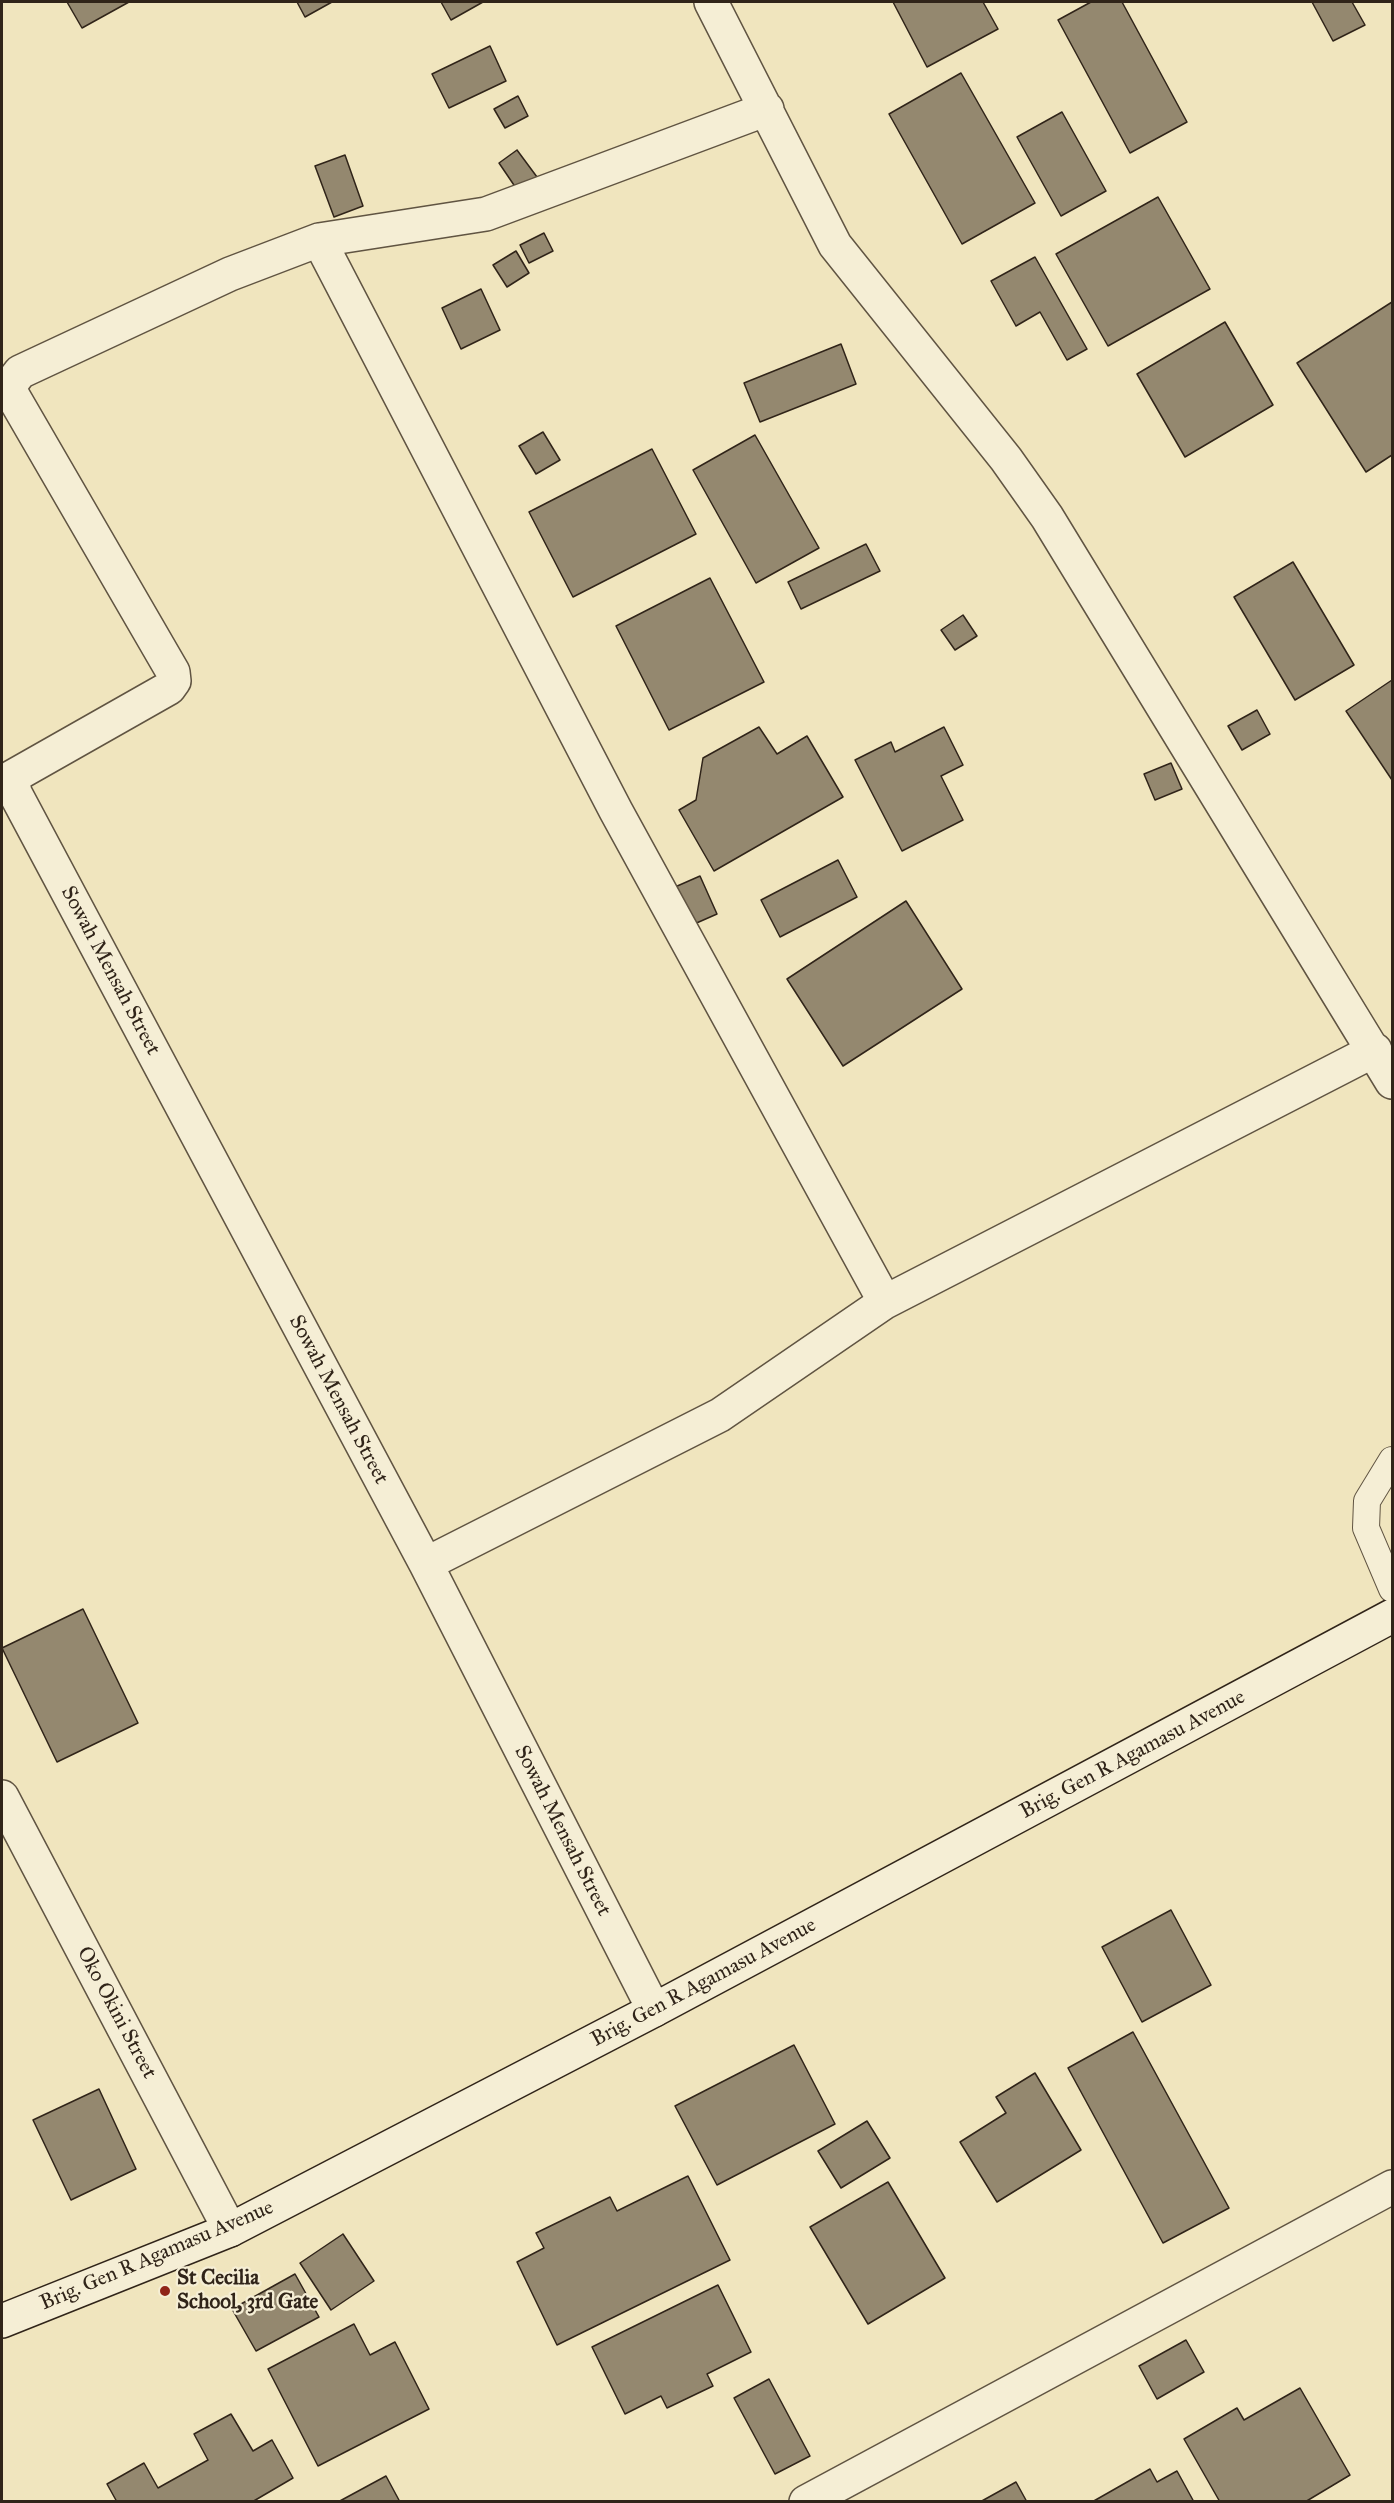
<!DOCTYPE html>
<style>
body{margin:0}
#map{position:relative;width:1394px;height:2503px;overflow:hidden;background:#f0e5be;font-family:"IM FELL Great Primer",serif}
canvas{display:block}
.frame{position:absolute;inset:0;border:3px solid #302419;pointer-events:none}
</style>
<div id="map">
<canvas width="1394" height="2503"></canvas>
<div class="frame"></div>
</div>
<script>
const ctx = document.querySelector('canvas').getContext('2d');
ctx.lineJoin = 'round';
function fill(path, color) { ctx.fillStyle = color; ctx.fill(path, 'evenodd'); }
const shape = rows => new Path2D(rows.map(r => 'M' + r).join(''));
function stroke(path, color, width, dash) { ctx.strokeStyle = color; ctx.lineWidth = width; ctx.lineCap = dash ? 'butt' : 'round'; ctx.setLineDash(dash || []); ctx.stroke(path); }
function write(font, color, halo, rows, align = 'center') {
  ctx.font = font + ' "IM FELL Great Primer",serif'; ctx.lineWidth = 4.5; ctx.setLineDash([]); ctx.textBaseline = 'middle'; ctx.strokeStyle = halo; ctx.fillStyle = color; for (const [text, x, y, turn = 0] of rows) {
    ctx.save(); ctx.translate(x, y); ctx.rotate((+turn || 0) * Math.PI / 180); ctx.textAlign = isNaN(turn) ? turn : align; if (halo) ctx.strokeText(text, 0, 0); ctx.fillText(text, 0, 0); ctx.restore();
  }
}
const building = shape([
 [67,2,129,2,82,28,67,2],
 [297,2,332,2,305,17,297,2],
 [441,2,483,2,451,20,441,2],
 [893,2,983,2,998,29,927,67,893,2],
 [1091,2,1122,2,1187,122,1130,153,1058,20,1091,2],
 [1312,2,1352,2,1365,25,1333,41,1312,2],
 [490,46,506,81,449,108,432,74,490,46],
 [961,73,1035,203,962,244,889,114,961,73],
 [518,96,528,116,505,128,494,109,518,96],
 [1062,112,1106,191,1061,216,1017,137,1062,112],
 [517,150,537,177,518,191,499,163,517,150],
 [345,155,363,206,334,217,315,166,345,155],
 [1158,197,1210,289,1108,346,1056,254,1158,197],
 [544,233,553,251,529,263,520,245,544,233],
 [516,251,529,273,507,287,493,265,516,251],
 [1035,257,1087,349,1067,360,1040,312,1016,326,991,281,1035,257],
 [481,289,500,330,461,349,442,308,481,289],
 [1392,302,1392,455,1366,472,1297,363,1392,302],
 [1225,322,1273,405,1185,457,1137,374,1225,322],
 [841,344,856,384,760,422,744,383,841,344],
 [543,432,560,460,536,474,519,446,543,432],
 [755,435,819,548,756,583,693,470,755,435],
 [652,449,696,534,573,597,529,512,652,449],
 [866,544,880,571,801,609,788,582,866,544],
 [1293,562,1354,665,1295,700,1234,597,1293,562],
 [710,578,764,682,669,730,616,626,710,578],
 [963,615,977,636,955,650,941,630,963,615],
 [1392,680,1392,780,1346,711,1392,680],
 [1257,710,1270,734,1242,750,1228,726,1257,710],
 [759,727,777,754,807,736,843,797,714,871,679,810,696,800,703,758,759,727],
 [944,727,963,765,941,776,963,820,902,851,855,760,891,742,895,752,944,727],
 [1171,763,1182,789,1155,800,1144,774,1171,763],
 [838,860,857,897,780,937,761,900,838,860],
 [700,876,717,914,692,925,675,887,700,876],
 [906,901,962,989,843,1066,787,979,906,901],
 [83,1609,138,1723,57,1762,2,1648,83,1609],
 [1171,1910,1211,1985,1142,2022,1102,1947,1171,1910],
 [1133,2032,1229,2208,1163,2243,1068,2068,1133,2032],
 [794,2045,835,2124,717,2185,675,2106,794,2045],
 [1035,2073,1081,2150,997,2202,960,2142,1006,2113,996,2097,1035,2073],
 [99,2089,136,2169,71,2200,33,2120,99,2089],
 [867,2121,890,2158,841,2188,818,2151,867,2121],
 [688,2176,730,2260,557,2345,517,2262,544,2248,536,2233,610,2197,617,2211,688,2176],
 [888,2182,945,2278,868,2324,810,2227,888,2182],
 [343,2234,374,2281,331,2310,300,2263,343,2234],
 [295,2274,319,2317,256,2351,232,2309,295,2274],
 [718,2285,751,2352,707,2374,713,2386,667,2408,661,2396,625,2414,592,2347,718,2285],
 [354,2324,370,2355,395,2342,429,2409,318,2466,268,2369,354,2324],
 [1186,2340,1204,2372,1157,2399,1139,2366,1186,2340],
 [769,2379,810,2456,775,2474,734,2398,769,2379],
 [1300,2388,1350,2475,1305,2502,1220,2502,1184,2439,1237,2408,1244,2420,1300,2388],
 [231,2414,253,2451,272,2440,293,2478,252,2502,117,2502,107,2484,144,2463,158,2488,208,2460,194,2434,231,2414],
 [1150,2469,1157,2482,1177,2471,1194,2502,1092,2502,1150,2469],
 [386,2476,400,2502,338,2502,386,2476],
 [1016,2482,1027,2502,980,2502,1016,2482]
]);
const lane = shape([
 [1392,1460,1367,1501,1366,1528,1392,1589]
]);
const street = shape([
 [711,2,835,245,1006,459,1047,517,1392,1082],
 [319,240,616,811,885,1302],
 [426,1564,720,1415,885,1302,1375,1050],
 [2,1797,230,2230],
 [654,2010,426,1564,15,793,12,777,169,688,174,681,173,672,13,396,10,385,20,372,230,274,319,240,486,214,767,109],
 [806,2502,1392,2187]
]);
const secondary = shape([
 [2,2321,230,2230,654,2010,1392,1616]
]);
const markers = [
 [165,2291,6,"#8f2418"]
];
const streetNames = [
 ["Sowah Mensah Street",110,971,62],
 ["Sowah Mensah Street",338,1400,62],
 ["Brig. Gen R Agamasu Avenue",1133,1755,-28],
 ["Sowah Mensah Street",562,1831,63],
 ["Brig. Gen R Agamasu Avenue",704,1983,-28],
 ["Oko Okini Street",116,2013,62],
 ["Brig. Gen R Agamasu Avenue",157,2256,-23]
];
const poiNames = [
 ["St Cecilia",177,2279],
 ["School, 3rd Gate",177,2303]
];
fill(building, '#94886f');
stroke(building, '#302419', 1.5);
stroke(lane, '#605442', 28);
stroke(street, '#605442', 36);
stroke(secondary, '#302419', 36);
stroke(lane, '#f5eed5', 26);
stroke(street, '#f5eed5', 33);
stroke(secondary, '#f5eed5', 33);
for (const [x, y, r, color] of markers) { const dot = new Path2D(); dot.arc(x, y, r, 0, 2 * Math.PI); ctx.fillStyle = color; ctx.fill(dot); stroke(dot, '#f5eed5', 2); }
write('21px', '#302419', '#f5eed5', streetNames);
write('bold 21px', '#302419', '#f5eed5', poiNames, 'left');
</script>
